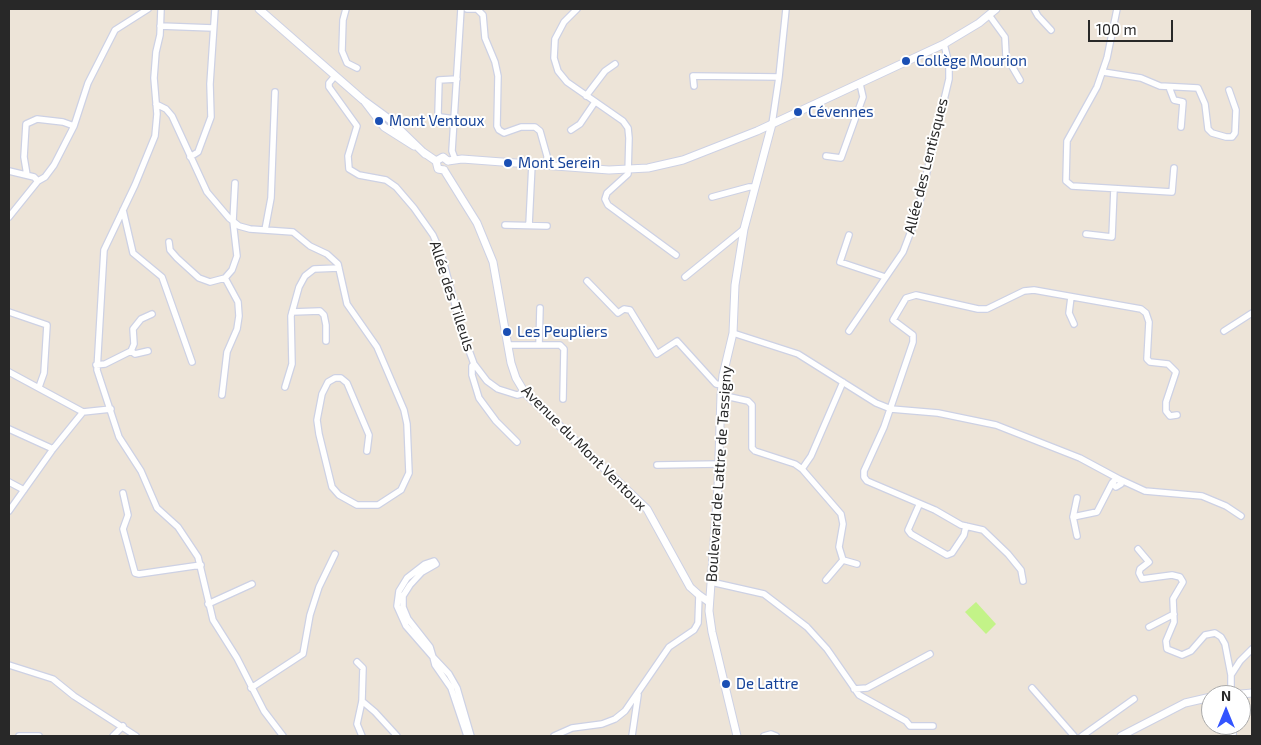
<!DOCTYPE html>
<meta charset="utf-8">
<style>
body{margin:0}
#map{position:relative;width:1261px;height:745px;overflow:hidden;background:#ede4d8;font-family:"Exo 2",sans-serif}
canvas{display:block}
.frame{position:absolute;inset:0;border:10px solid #282828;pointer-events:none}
.north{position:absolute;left:1201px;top:685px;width:50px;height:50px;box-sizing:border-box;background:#fff;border:1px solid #a9a9a9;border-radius:50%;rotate:0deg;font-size:14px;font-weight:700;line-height:20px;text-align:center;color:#282828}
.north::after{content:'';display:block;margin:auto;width:18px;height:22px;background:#3354ff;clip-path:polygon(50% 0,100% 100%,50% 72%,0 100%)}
.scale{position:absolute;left:1088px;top:20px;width:85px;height:22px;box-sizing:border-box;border:2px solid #282828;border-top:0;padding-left:6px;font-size:15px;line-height:18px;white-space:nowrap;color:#282828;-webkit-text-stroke:4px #fff;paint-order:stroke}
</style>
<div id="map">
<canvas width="1261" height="745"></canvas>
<div class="frame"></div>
<div class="north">N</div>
<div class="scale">100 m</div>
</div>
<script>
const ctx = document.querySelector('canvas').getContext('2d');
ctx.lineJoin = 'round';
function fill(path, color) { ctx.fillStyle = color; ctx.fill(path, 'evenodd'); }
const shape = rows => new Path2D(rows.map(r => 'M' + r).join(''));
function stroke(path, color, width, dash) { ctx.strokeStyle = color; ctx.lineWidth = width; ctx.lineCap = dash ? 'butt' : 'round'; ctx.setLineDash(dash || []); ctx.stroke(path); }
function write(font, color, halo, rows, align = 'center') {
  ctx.font = font + ' "Exo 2",sans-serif'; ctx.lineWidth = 4; ctx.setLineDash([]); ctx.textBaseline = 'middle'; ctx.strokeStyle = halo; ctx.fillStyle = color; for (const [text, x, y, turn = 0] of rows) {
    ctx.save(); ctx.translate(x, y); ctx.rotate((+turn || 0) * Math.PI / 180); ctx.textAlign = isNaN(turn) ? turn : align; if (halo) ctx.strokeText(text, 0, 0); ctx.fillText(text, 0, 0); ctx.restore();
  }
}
const pitch = shape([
 [976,602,996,624,986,634,965,612]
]);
const minor = shape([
 [161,9,160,35,156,52,154,78,157,114,155,136,135,185,104,250,97,370,119,437,141,471,157,508,178,527,198,557,213,620,237,658,264,711,283,736],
 [346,9,343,20,342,51,347,63,357,68],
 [467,9,477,9,483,15,485,38,495,62,498,76,497,126,499,130,504,133,521,127,535,127,540,131,547,156,547,165],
 [577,9,564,22,555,39,554,58,558,71,567,82,623,121,628,128,629,138,628,174,607,193,605,199,608,205,676,255],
 [1034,9,1038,16,1051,30],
 [1117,9,1107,58,1097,87,1067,141,1066,181,1072,186,1172,192,1174,168],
 [989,15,1005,37,1006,56,1020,80],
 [160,26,213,28],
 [1103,72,1141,78,1160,86,1198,88,1205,104,1208,129,1212,133,1226,137,1232,137,1235,133,1236,110,1229,90],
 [335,76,329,83,329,87,357,126,348,156,349,169,359,175,386,180,396,187,414,208,433,235,441,253,463,334,474,364,487,381,498,389,517,395,525,393],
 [694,86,693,76,779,77],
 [1169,87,1174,100,1183,102,1181,127],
 [586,96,605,71,615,64],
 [156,104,166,109,172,116,207,192,229,218,239,226,250,229,293,232,310,246,327,254,338,264,347,304,377,347,404,410,407,424,409,473,401,490,378,505,357,505,339,495,332,487,319,434,317,420,322,394,328,382,335,378,341,378,347,383,369,435,367,451],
 [455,119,440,117,438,114,439,80,457,79],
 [772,124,779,77,786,9],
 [571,130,580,124,595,102],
 [826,156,841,158,863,97,860,84],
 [190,157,198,152,211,117,210,84,215,9],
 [455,159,452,151,461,9],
 [9,171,34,177,38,181],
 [27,175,24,157,26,124,37,119,63,122,74,126],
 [712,197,749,187,754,187],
 [123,210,133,253,162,277,192,362],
 [9,217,38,181,45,177,54,165,74,126,88,83,115,30,148,9],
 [505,225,547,226],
 [529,225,532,164],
 [265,230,271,198,275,92],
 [1086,234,1112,237,1114,189],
 [849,235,840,262,885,277],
 [169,242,170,250,177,258,199,278,210,282,225,278],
 [685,277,744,229],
 [587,281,618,313,624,309,630,310,657,354,677,341,716,384,722,385],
 [1071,297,1069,313,1074,324],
 [9,312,47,325,44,373,39,387],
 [292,312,320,311,324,315,326,325,326,341],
 [849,331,903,252,916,218,949,79,949,64,944,44],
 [1224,331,1252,313],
 [733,333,798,354,876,403,891,409,938,413,996,425,1080,458,1119,479,1121,484,1116,487,1112,483,1117,478],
 [509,345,560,345,564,349,563,399],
 [539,345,540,308],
 [131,351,135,354,148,351],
 [474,364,472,366,472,375,479,398,496,421,517,442],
 [96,365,105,364,131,351,134,344,133,329,141,319,152,314],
 [9,372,83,412,111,409],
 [285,387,292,364,291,316,299,287,305,276,314,269,339,268],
 [222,395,227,352,237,329,239,316,238,302,225,278,232,270,237,256,233,221,235,183],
 [721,395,748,401,752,405,752,448,755,451,795,464,802,469,841,514,843,524,839,547,843,560,826,580],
 [9,429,53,449],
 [657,465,719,464],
 [802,469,811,456,843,382],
 [1119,479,1145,491,1202,496,1226,506,1241,516],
 [9,482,24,490],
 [123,493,128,515,123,529,135,573,139,574,201,565],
 [1077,498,1073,517,1097,512,1112,483],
 [919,505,908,530,911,534,947,555,952,553,964,535,966,526],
 [9,511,53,449,83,412],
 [1073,517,1077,536],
 [1138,549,1149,562,1140,569,1139,573,1142,579,1172,575,1180,577,1183,582,1173,599,1174,622,1166,641,1167,649,1182,655,1191,651,1205,635,1215,633,1221,637,1225,644,1231,675],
 [843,560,857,564],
 [436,564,434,561,425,564,407,578,399,591,397,606,406,626,433,657,435,665,451,688,467,736],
 [436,564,422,572,410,585,403,596,403,607,408,619,430,647,433,657,449,674,457,688,471,736],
 [1023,581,1021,570,1008,554,983,530,961,525,935,510,867,481,864,477,864,471,884,427,913,342,913,335,893,320,906,298,916,295,978,309,987,309,1024,291,1034,290,1141,309,1146,313,1149,322,1147,359,1150,362,1168,364,1176,372,1166,402,1166,411,1170,416,1177,415],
 [711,582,764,594,807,627,827,649,859,695,906,721,910,726,933,726],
 [208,604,252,584],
 [1149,627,1174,614],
 [357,662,363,668,362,701,357,724,362,736],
 [9,665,53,679,74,696,136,736],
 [251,688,303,654,310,615,319,587,335,554],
 [1032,688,1074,736],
 [854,689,867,688,930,654],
 [1231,695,1231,675,1240,661,1252,649],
 [362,701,375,712,397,736],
 [1233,725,1233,736],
 [19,736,39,736],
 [113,736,123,726],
 [554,736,572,728,602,724,615,719,625,711,669,647,694,630,698,623,699,595],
 [632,736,638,695],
 [764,736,771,734,776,736],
 [1082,736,1134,699]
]);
const tertiary = shape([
 [259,9,363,100,389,119,425,154],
 [365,102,384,127,414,146],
 [423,152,436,161],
 [436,161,443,157,448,161],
 [436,161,438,169,444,170],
 [448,161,462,159,609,170,648,168,683,160,757,131,944,44,979,23,996,9],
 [444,170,477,223,493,262,511,363,516,378,525,393,647,509,690,587,699,595,709,602],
 [1230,695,1252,693],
 [737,736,712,632,709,611,718,487,721,395,723,375,733,333,735,285,744,229,772,124],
 [1121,736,1185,703,1211,697]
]);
const markers = [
 [906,61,5,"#1a4fb4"],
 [798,112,5,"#1a4fb4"],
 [379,121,5,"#1a4fb4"],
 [508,163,5,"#1a4fb4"],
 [507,332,5,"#1a4fb4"],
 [726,684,5,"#1a4fb4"]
];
const transitNames = [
 ["Collège Mourion",916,61],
 ["Cévennes",808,112],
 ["Mont Ventoux",389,121],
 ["Mont Serein",518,163],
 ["Les Peupliers",517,332],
 ["De Lattre",736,684]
];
const streetNames = [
 ["Allée des Lentisques",926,166,-76],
 ["Allée des Tilleuls",452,296,72],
 ["Avenue du Mont Ventoux",584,448,45],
 ["Boulevard de Lattre de Tassigny",719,474,-86]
];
fill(pitch, '#c3f388');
stroke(minor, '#cdd1e4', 8);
stroke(tertiary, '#cdd1e4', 9);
stroke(minor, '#fff', 5.5);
stroke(tertiary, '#fff', 7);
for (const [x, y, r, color] of markers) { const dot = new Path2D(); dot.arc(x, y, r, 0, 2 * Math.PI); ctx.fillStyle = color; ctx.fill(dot); stroke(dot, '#fff', 2); }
write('15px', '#164399', '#fff', transitNames, 'left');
write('15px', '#282828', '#fff', streetNames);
</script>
